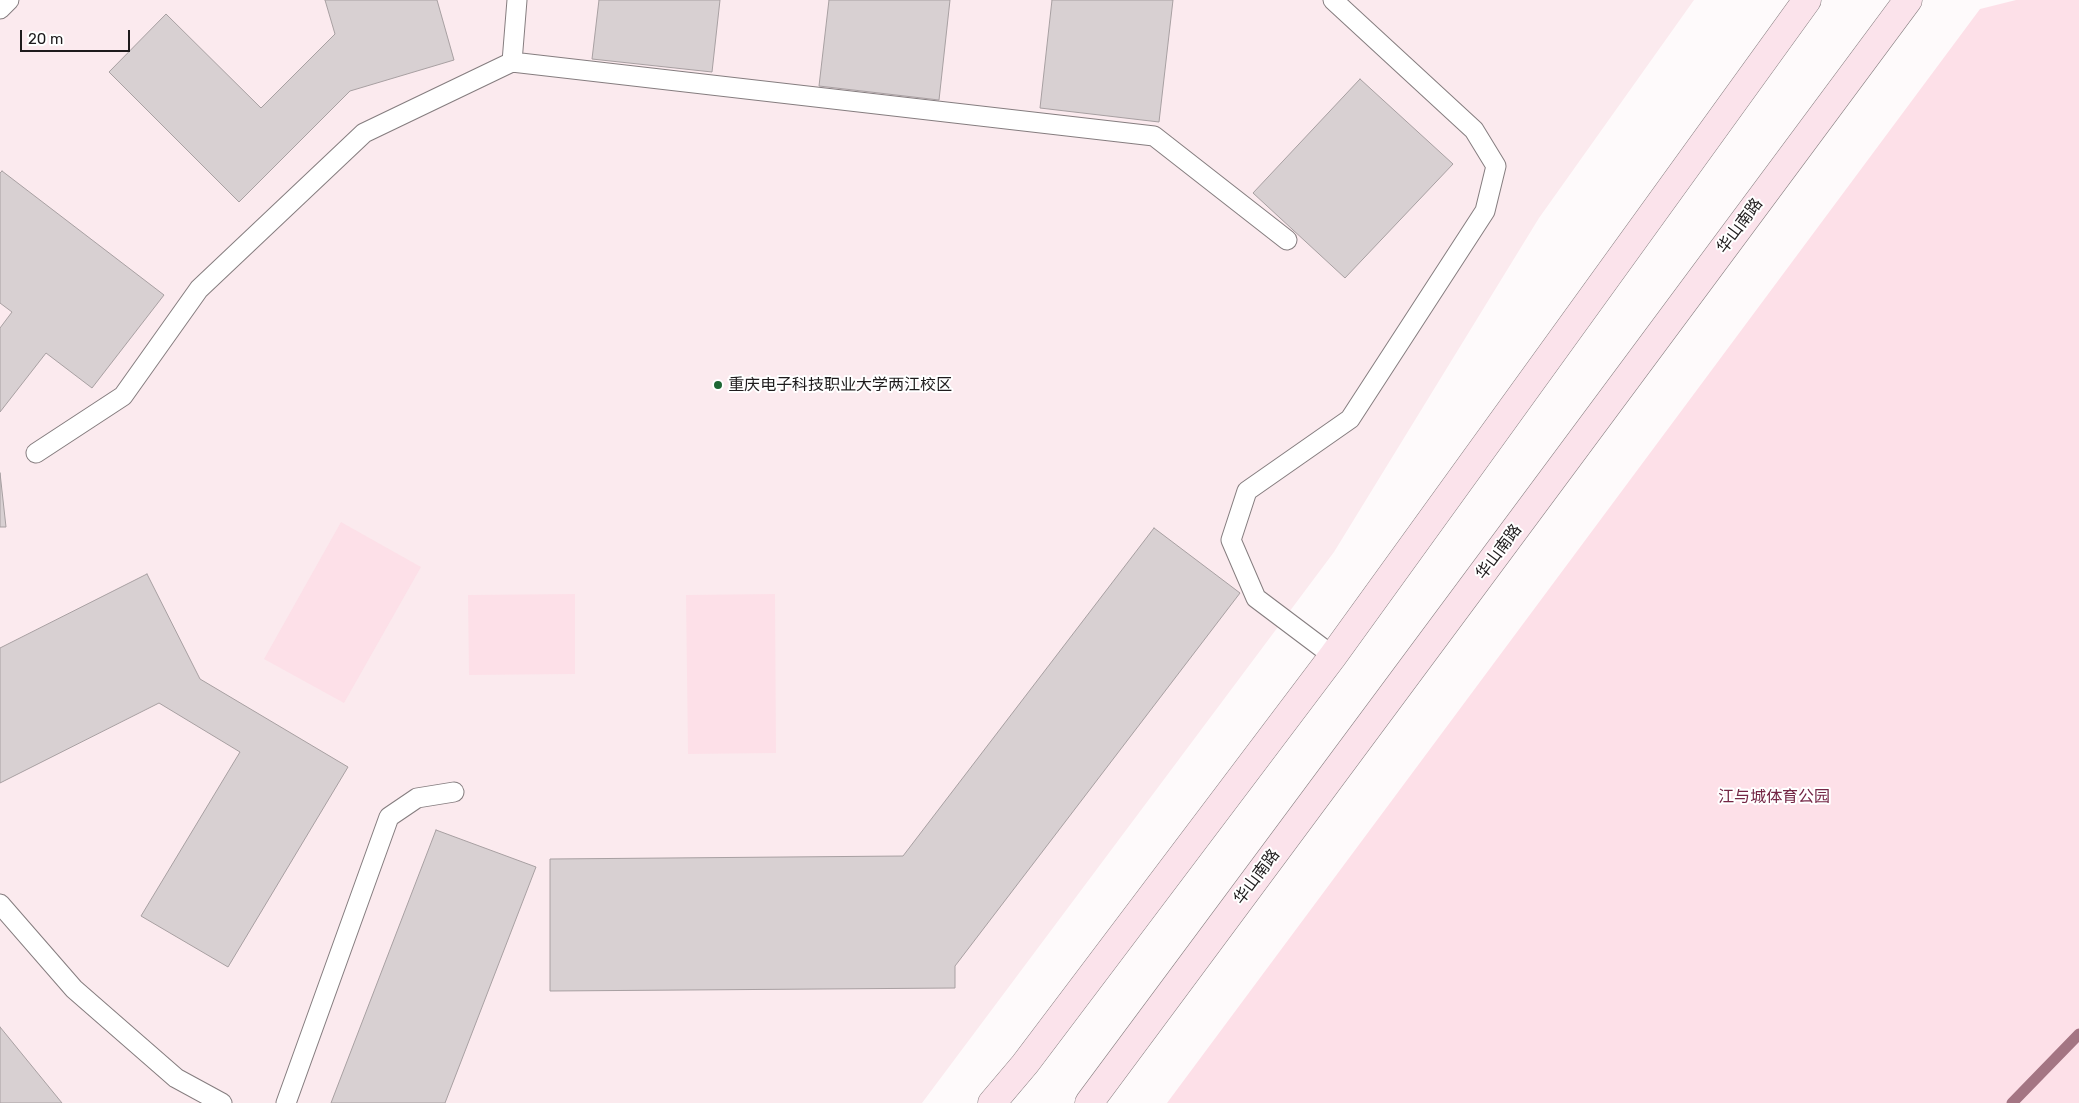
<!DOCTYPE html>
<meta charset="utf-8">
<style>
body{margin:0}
#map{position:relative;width:2079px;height:1103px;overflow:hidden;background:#fefafb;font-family:Rubik,sans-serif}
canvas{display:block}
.scale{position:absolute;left:20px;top:30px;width:110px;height:22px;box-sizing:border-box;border:2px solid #1e1b1c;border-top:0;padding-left:6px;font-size:15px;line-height:18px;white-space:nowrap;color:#1e1b1c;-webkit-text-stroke:4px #fff;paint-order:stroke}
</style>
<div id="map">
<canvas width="2079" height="1103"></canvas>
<div class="scale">20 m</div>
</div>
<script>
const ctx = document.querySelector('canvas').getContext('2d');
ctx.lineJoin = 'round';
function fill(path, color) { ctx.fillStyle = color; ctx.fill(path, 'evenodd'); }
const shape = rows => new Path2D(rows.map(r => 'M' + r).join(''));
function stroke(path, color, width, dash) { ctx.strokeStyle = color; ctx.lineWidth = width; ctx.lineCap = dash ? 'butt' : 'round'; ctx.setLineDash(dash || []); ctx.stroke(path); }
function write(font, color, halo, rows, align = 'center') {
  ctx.font = font + ' Rubik,"Noto Sans SC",sans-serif'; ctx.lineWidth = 4; ctx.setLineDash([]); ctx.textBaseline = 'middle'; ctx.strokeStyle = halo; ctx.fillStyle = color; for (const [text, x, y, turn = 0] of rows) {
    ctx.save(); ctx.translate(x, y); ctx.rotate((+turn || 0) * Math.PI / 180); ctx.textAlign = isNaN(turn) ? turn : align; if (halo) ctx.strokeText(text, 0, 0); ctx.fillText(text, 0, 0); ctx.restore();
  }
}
const built = shape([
 [0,0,1694,0,1539,218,1334,552,922,1103,0,1103]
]);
const green = shape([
 [2016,0,2079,0,2079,1103,1167,1103,1980,9],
 [341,522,421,567,344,703,264,659],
 [575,594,575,674,469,675,468,595],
 [775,594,776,753,688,754,686,595]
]);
const stream = shape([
 [2012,1103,2079,1034]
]);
const building = shape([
 [325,0,437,0,454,60,350,91,239,202,109,72,166,14,261,108,335,34,325,0],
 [599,0,720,0,712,72,592,59,599,0],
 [829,0,950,0,939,100,819,86,829,0],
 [1052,0,1173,0,1159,122,1040,108,1052,0],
 [1360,79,1453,164,1345,278,1253,193,1360,79],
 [2,171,164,295,92,388,46,353,0,412,0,328,12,312,0,303,0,173,2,171],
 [0,473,6,527,0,527,0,473],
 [1154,528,1240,593,955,966,955,988,550,991,550,859,903,856,1154,528],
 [147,574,200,679,348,767,228,967,141,916,240,752,159,703,0,783,0,648,147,574],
 [436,830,536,867,445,1103,331,1103,436,830],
 [0,1027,62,1103,0,1103,0,1027]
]);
const lane = shape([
 [1333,0,1474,130,1496,166,1485,211,1350,419,1247,491,1231,540,1256,598,1333,656],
 [0,9,9,0],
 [512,62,517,0],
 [36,453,123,396,199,289,364,133,512,62,1154,136,1287,240],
 [0,904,74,989,176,1078,222,1103],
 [286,1103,389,817,417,798,454,792]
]);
const secondary = shape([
 [992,1103,1025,1064,1333,656,1807,0],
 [1089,1103,1908,0]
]);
const markers = [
 [718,385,5,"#1d6633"]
];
const streetNames = [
 ["华山南路",1740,226,-53],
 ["华山南路",1499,552,-53],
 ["华山南路",1257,877,-53]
];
const poiNames = [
 ["重庆电子科技职业大学两江校区",728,385]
];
const parkNames = [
 ["江与城体育公园",1774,797]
];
fill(built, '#fbeaee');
fill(green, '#fde0e8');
stroke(stream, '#a47583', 11);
fill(building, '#d8d0d2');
stroke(building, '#a8a0a2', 1);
stroke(lane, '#857d7f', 21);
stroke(secondary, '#857d7f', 29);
stroke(lane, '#fff', 19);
stroke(secondary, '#fbe3eb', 28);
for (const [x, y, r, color] of markers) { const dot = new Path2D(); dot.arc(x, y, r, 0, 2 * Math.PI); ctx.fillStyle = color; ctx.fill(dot); stroke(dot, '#fff', 2); }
write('16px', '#1e1b1c', '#fff', streetNames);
write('16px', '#1e1b1c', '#fff', poiNames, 'left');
write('16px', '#742645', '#fff', parkNames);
</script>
